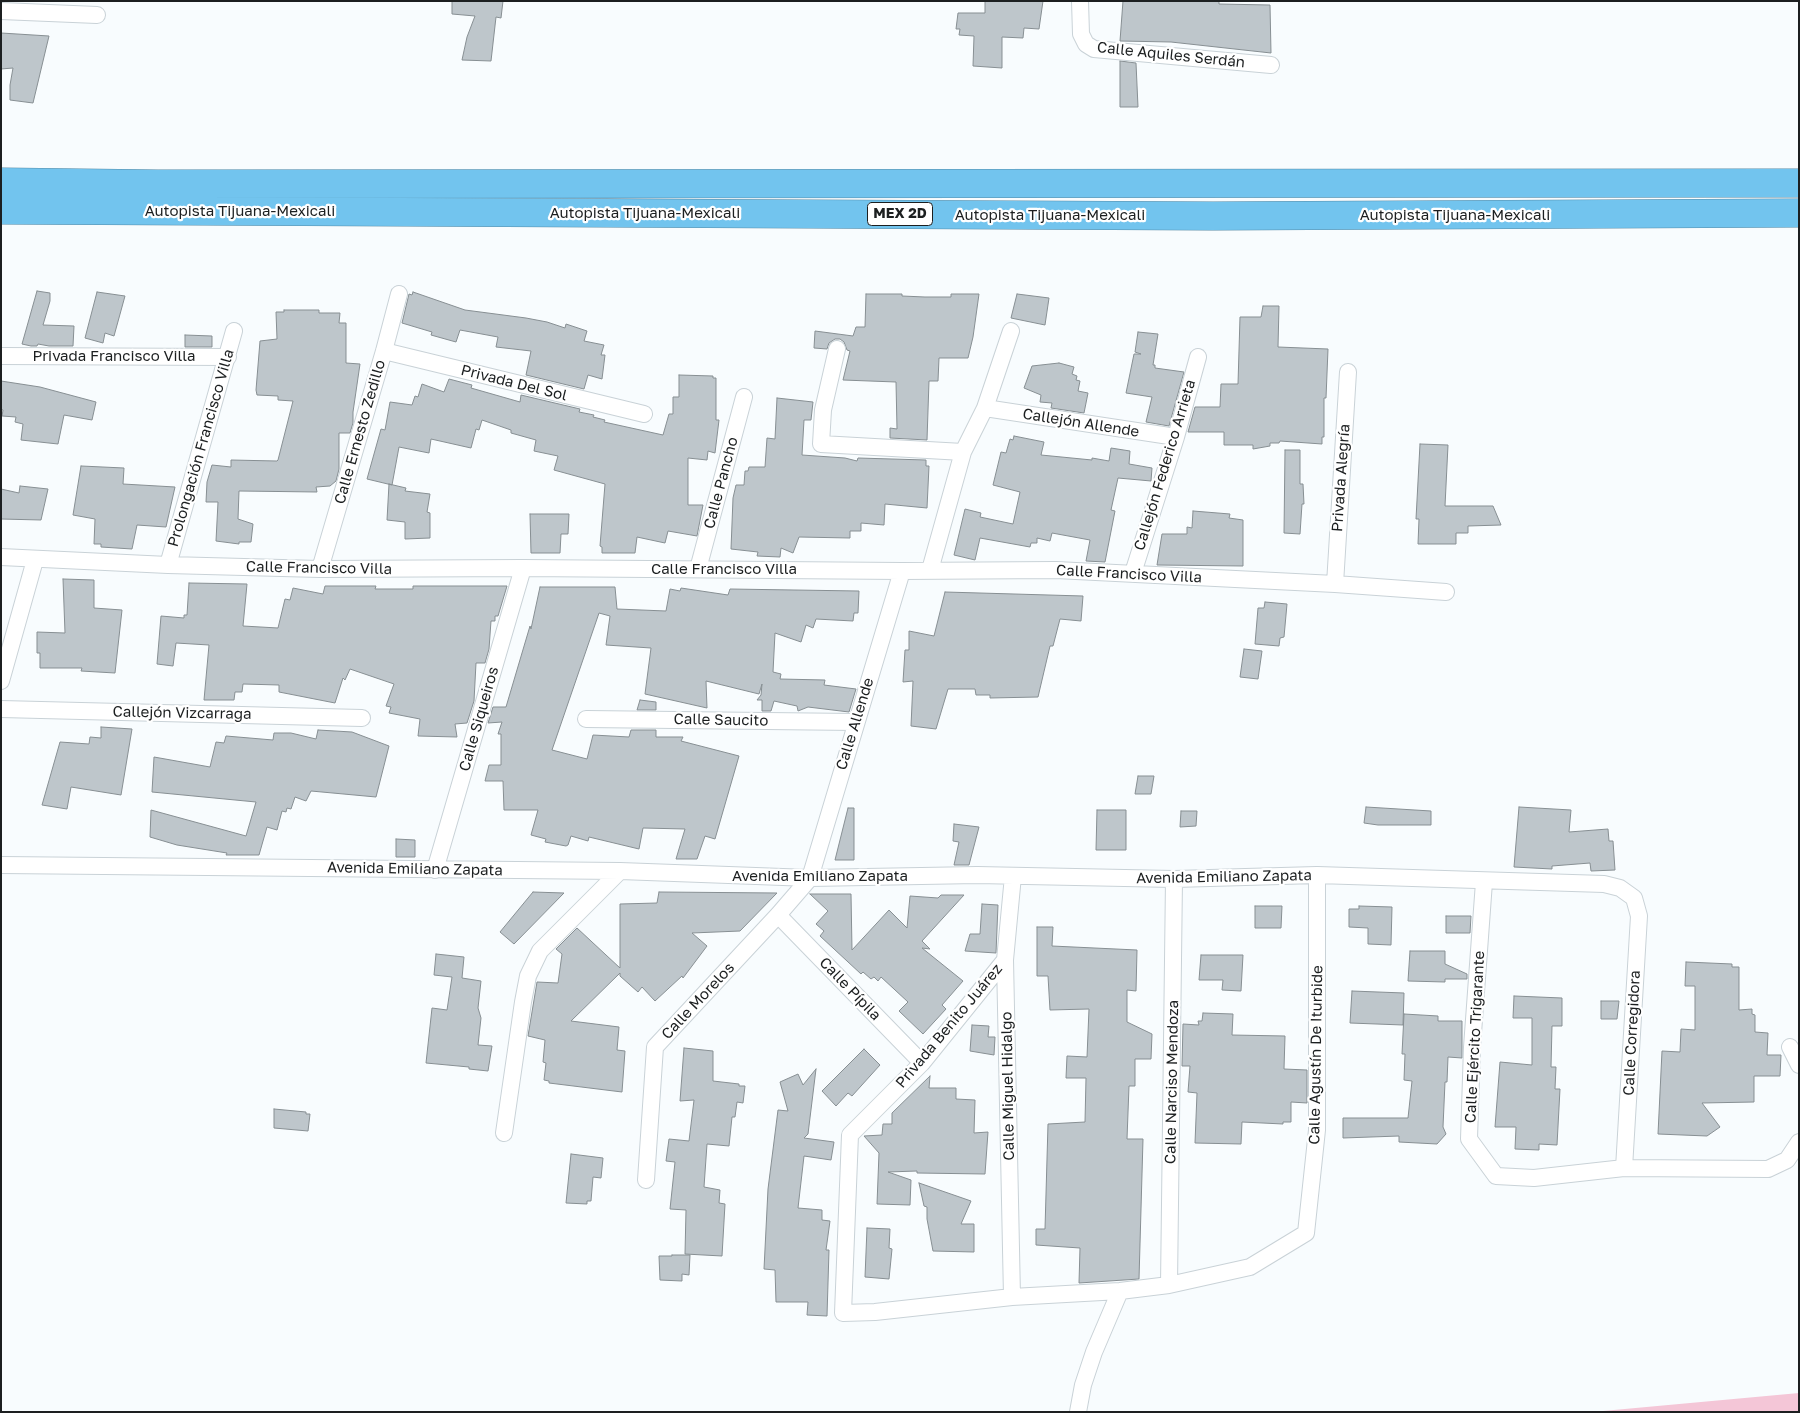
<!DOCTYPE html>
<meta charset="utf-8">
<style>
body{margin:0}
#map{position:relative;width:1800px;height:1413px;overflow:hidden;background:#f8fcfe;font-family:"Golos Text",sans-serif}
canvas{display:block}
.frame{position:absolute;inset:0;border:2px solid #1c1f20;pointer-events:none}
</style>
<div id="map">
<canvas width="1800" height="1413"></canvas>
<div class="frame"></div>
</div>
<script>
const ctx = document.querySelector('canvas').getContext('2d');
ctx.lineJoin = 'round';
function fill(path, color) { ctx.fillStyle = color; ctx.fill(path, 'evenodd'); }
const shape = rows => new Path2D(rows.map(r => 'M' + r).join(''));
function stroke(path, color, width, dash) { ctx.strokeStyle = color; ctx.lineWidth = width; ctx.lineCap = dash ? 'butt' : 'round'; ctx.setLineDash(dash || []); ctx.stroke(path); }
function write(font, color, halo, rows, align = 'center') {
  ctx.font = font + ' "Golos Text",sans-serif'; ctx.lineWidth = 4.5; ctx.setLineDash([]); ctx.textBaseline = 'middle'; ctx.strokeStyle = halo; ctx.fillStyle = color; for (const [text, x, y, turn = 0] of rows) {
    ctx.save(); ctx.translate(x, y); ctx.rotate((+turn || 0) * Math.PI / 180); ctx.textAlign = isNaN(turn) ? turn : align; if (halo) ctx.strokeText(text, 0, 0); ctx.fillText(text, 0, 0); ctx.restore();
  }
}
const green = shape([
 [1799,1393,1799,1412,1592,1412]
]);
const building = shape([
 [452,1,503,1,501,18,496,17,491,61,462,60,467,37,475,16,452,14,452,1],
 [985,1,1043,1,1039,29,1024,28,1023,38,1002,37,1002,68,973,66,974,36,959,35,960,29,956,29,958,13,985,13,985,1],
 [1123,1,1219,1,1219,4,1270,5,1271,53,1171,42,1120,41,1123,1],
 [1,33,49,36,33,103,10,100,10,85,13,68,1,69,1,33],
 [1120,61,1136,63,1138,107,1120,107,1120,61],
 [37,291,50,293,50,301,43,325,74,326,73,346,49,346,38,344,37,346,31,346,22,344,37,291],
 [97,292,125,296,114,336,105,333,103,343,85,338,97,292],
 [413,292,465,310,526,318,547,322,565,328,566,324,587,331,584,341,604,345,601,355,605,355,602,379,588,375,584,389,526,375,531,351,496,347,498,337,460,330,456,342,431,335,432,332,402,323,409,294,412,295,413,292],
 [866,294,902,294,902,296,925,297,951,297,951,294,979,294,973,337,968,358,939,358,938,381,929,381,927,440,890,438,890,428,897,429,896,382,843,380,850,351,847,350,844,342,840,339,835,339,829,343,827,349,814,348,815,331,853,336,856,327,865,327,866,294],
 [1017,294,1049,298,1045,325,1011,318,1017,294],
 [1263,306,1279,306,1278,347,1328,349,1326,398,1324,398,1324,437,1322,437,1322,444,1280,441,1279,443,1270,443,1270,446,1253,449,1253,445,1224,445,1224,432,1188,432,1195,407,1220,407,1221,384,1238,384,1240,317,1261,317,1263,306],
 [284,310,319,310,319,313,340,313,339,323,346,323,346,363,360,364,353,412,353,423,350,433,339,433,339,469,336,481,330,486,316,487,317,492,239,491,238,519,253,524,251,542,239,542,239,544,216,541,218,502,206,502,207,482,212,465,231,467,231,460,277,461,278,460,293,401,278,400,278,396,257,395,256,390,260,341,277,339,276,312,284,312,284,310],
 [1138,332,1158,334,1153,365,1155,365,1155,368,1184,372,1169,426,1146,422,1152,397,1126,393,1134,354,1141,354,1135,352,1138,332],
 [185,335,212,336,212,347,185,347,185,335],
 [1059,363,1074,367,1072,374,1077,376,1076,380,1080,381,1078,391,1088,393,1084,413,1051,408,1052,403,1040,402,1041,395,1024,388,1032,366,1059,363],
 [679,375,713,376,713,378,716,378,716,420,719,420,715,453,708,451,707,460,688,458,688,505,703,505,697,536,668,531,665,543,637,537,635,553,602,553,602,547,600,546,605,484,554,470,558,456,534,451,536,440,511,433,511,430,482,420,479,430,476,429,471,448,431,439,429,453,399,447,392,485,367,479,381,429,385,430,390,402,412,405,415,396,418,397,422,384,444,392,449,379,472,385,471,388,520,402,521,395,580,409,579,412,594,415,593,417,605,420,604,422,663,435,669,414,673,414,673,397,679,397,679,375],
 [1,381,40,387,96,402,92,420,64,415,58,444,21,440,23,424,15,422,16,417,2,416,3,410,1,409,1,381],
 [777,398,813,402,811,420,804,420,802,455,845,458,857,461,858,458,926,460,926,466,929,466,927,508,885,504,884,525,861,523,861,531,850,531,850,538,799,537,793,553,781,548,780,557,757,556,758,552,731,549,733,498,736,485,744,485,745,471,748,471,749,467,765,467,767,438,775,439,777,398],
 [1014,436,1044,442,1041,455,1092,460,1092,458,1109,461,1111,448,1130,451,1129,464,1152,468,1151,481,1118,478,1111,510,1115,511,1105,562,1086,561,1090,540,1052,533,1050,541,1037,538,1037,543,1031,543,1030,547,980,538,975,560,954,555,965,509,981,513,980,517,1013,524,1020,492,993,485,1001,452,1006,453,1010,439,1013,440,1014,436],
 [1420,444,1448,445,1445,506,1493,506,1501,525,1468,526,1468,533,1456,533,1456,544,1418,544,1419,519,1416,519,1420,444],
 [1285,450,1300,450,1300,484,1303,484,1304,504,1302,504,1300,534,1284,533,1285,450],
 [81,466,124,468,123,484,175,487,166,527,137,525,132,549,101,547,101,544,94,544,95,519,73,515,81,466],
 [389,484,406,488,405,491,430,494,427,512,430,513,430,538,405,539,405,522,387,520,389,484],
 [20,486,48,489,41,520,1,519,1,489,19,493,20,486],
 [1193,511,1230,514,1229,518,1243,520,1243,566,1157,565,1162,534,1187,534,1187,527,1192,528,1193,511],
 [530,514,569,514,568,534,561,534,560,553,531,553,530,514],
 [63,579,94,580,94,608,122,610,115,673,81,671,82,668,40,668,40,653,37,653,37,632,65,633,63,579],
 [189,583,247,584,243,626,278,628,285,599,290,600,293,588,323,594,325,586,376,586,375,589,413,589,413,586,507,586,498,616,495,616,495,621,491,621,489,649,485,663,476,663,474,701,467,723,455,724,457,737,418,736,420,719,389,713,391,707,386,706,394,684,350,669,345,680,343,678,335,703,279,692,279,685,243,684,242,692,235,692,234,700,204,700,209,645,176,643,173,666,157,664,161,616,184,618,184,615,187,615,189,583],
 [540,587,615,587,617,609,666,611,670,589,680,591,681,588,728,595,730,589,859,591,858,613,854,613,853,621,816,619,813,628,806,625,801,642,775,633,773,672,781,674,780,679,825,680,824,685,856,689,849,712,808,707,798,711,797,706,774,701,771,711,762,711,762,700,757,700,761,695,762,684,759,694,706,681,707,708,645,694,651,648,606,645,610,616,599,613,552,750,587,759,593,735,629,737,631,730,656,730,656,737,683,737,681,741,739,756,715,839,705,836,697,859,676,859,685,829,643,828,639,849,589,837,588,841,571,836,568,845,566,846,545,842,546,839,531,835,538,810,504,810,503,781,485,781,489,765,501,765,501,734,498,734,502,722,488,723,493,707,506,707,530,626,531,629,540,587],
 [945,592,1083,596,1081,621,1060,619,1053,646,1050,646,1038,697,990,698,990,695,976,695,975,689,948,689,936,729,911,726,913,681,903,682,905,650,909,650,909,631,934,636,945,592],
 [1265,602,1287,604,1284,637,1280,638,1279,646,1255,644,1258,608,1264,608,1265,602],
 [1244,649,1262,651,1258,679,1240,677,1244,649],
 [640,700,656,702,656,710,637,710,640,700],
 [101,727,132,729,121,795,71,787,67,809,42,805,60,742,89,744,90,737,101,738,101,727],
 [318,730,352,732,389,746,376,797,311,791,306,801,295,797,291,809,287,808,286,812,282,811,277,830,267,827,259,855,226,855,227,853,177,845,150,837,151,810,246,836,256,802,152,792,154,757,210,767,216,742,224,743,226,736,273,740,274,733,291,733,316,739,318,730],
 [1138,776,1154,776,1151,794,1135,794,1138,776],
 [1366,807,1431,811,1431,825,1378,825,1364,823,1366,807],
 [1519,807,1571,810,1569,832,1608,829,1609,841,1613,841,1615,870,1591,871,1590,863,1552,866,1552,869,1514,867,1519,807],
 [848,808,854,808,854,860,835,860,848,808],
 [1097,810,1126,810,1126,850,1096,850,1097,810],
 [1181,811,1197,811,1196,826,1180,827,1181,811],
 [954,824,979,827,969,865,954,865,959,842,953,841,954,824],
 [396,839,415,840,415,857,396,857,396,839],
 [533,892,564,893,514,944,500,932,533,892],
 [659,892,777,893,740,931,692,933,707,946,683,978,682,976,655,1001,642,987,638,992,620,976,620,973,571,1021,619,1027,617,1050,625,1051,622,1092,549,1083,549,1081,544,1080,546,1063,543,1062,545,1040,528,1036,537,982,558,983,562,954,556,949,577,928,620,968,620,904,657,903,659,892],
 [810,894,851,894,852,950,889,910,907,928,910,896,938,898,941,895,964,895,922,941,930,949,922,948,963,981,942,1005,946,1009,923,1034,899,1011,908,1002,881,977,878,981,874,977,871,979,863,972,861,974,820,936,824,931,816,924,828,911,810,894],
 [982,904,998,905,996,953,965,951,970,934,980,934,982,904],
 [1255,906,1282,906,1281,928,1255,928,1255,906],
 [1359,906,1392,907,1391,945,1368,944,1368,928,1349,927,1349,909,1359,909,1359,906],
 [1446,916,1471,916,1470,933,1446,933,1446,916],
 [1037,927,1053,927,1052,946,1137,950,1136,991,1127,990,1127,1022,1152,1034,1151,1059,1135,1059,1135,1086,1129,1086,1127,1139,1143,1139,1139,1279,1079,1283,1080,1248,1036,1245,1036,1229,1045,1229,1048,1124,1085,1122,1086,1078,1066,1078,1067,1056,1087,1057,1089,1009,1050,1010,1048,976,1037,976,1037,927],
 [1410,951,1445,951,1445,964,1467,974,1467,979,1445,979,1445,982,1408,981,1410,951],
 [436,954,464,957,462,978,481,981,478,1008,481,1018,478,1045,492,1046,488,1071,469,1069,469,1067,426,1063,432,1008,447,1010,452,977,434,975,436,954],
 [1201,955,1243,955,1241,991,1222,990,1223,980,1199,980,1201,955],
 [1686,962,1732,964,1732,967,1739,967,1739,1010,1752,1009,1752,1014,1755,1015,1755,1032,1768,1033,1767,1055,1781,1055,1780,1076,1754,1076,1754,1102,1702,1103,1720,1127,1707,1136,1658,1134,1662,1051,1680,1052,1681,1029,1695,1030,1695,986,1685,986,1686,962],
 [1352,991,1404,993,1403,1025,1350,1023,1352,991],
 [1514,996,1562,998,1562,1026,1552,1026,1551,1067,1556,1067,1555,1089,1560,1089,1557,1145,1539,1144,1539,1150,1515,1149,1516,1127,1495,1127,1500,1062,1532,1065,1532,1018,1513,1018,1514,996],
 [1601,1001,1619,1001,1617,1019,1601,1019,1601,1001],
 [1203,1013,1233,1014,1232,1035,1285,1036,1284,1069,1307,1070,1307,1103,1291,1102,1291,1122,1283,1122,1283,1124,1242,1122,1241,1144,1195,1143,1197,1093,1188,1092,1190,1066,1182,1066,1183,1024,1199,1025,1198,1021,1202,1021,1203,1013],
 [1404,1014,1438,1016,1438,1021,1462,1021,1462,1058,1448,1057,1447,1082,1445,1082,1443,1127,1446,1134,1437,1144,1399,1142,1399,1136,1343,1138,1343,1118,1408,1118,1412,1081,1404,1080,1405,1054,1402,1054,1404,1014],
 [972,1025,989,1026,988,1037,995,1037,994,1055,970,1051,972,1025],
 [684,1048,713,1051,713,1081,739,1084,739,1086,745,1086,743,1103,737,1102,735,1117,732,1117,729,1146,707,1144,704,1187,720,1190,719,1203,725,1204,722,1256,685,1254,686,1210,670,1209,675,1162,666,1161,669,1139,689,1141,694,1100,680,1101,684,1048],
 [864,1049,880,1065,852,1096,848,1093,836,1106,822,1091,864,1049],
 [816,1069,808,1134,804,1138,834,1142,831,1160,804,1156,798,1208,822,1210,822,1220,830,1221,826,1250,829,1250,827,1316,807,1315,808,1302,776,1302,775,1270,764,1269,768,1189,778,1110,788,1111,780,1082,798,1074,803,1085,816,1069],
 [930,1076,929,1088,956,1088,956,1099,975,1100,974,1133,988,1132,985,1174,917,1173,917,1171,888,1172,911,1180,910,1205,877,1204,879,1153,864,1136,882,1135,883,1124,892,1124,892,1113,930,1076],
 [274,1109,306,1112,306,1114,310,1114,308,1131,274,1128,274,1109],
 [571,1154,603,1158,601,1178,593,1177,591,1201,587,1201,587,1204,566,1203,571,1154],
 [919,1183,971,1201,961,1224,974,1224,974,1252,933,1251,927,1219,927,1207,924,1206,919,1183],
 [867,1228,890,1229,889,1248,892,1249,889,1279,865,1277,867,1228],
 [672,1255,690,1255,689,1275,682,1274,682,1281,660,1280,659,1256,672,1256,672,1255]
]);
const street = shape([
 [1080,1,1081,34,1086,44,1094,49,1271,65],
 [1,11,97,15],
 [837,349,823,410,821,444,963,452],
 [384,351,644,414],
 [1,356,228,357],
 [985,408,1176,437],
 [1,557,168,565,320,569,523,568,902,571,1056,570,1335,584,1446,592],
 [168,565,234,331],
 [320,569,384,351,399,294],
 [698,569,744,397],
 [930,570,963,452,985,408,1011,331],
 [1133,573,1176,437,1198,357],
 [1335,584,1348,372],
 [1,681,35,560],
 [1,709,362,718],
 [586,719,856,722],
 [1,865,620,871,810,878,977,875,1174,879,1317,875,1604,884,1620,888,1634,898,1639,916,1624,1168],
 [435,870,523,568],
 [1484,882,1472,1047,1469,1139,1496,1176,1534,1178,1624,1168,1768,1169,1787,1160,1799,1142],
 [778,915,922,1063],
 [1005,960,922,1063,850,1135,843,1313,875,1312,1012,1297,1120,1291,1169,1285,1250,1267,1306,1233,1317,1130,1317,875],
 [1790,1047,1799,1065],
 [504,1133,523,1002,528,976,540,951,620,871],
 [646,1180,655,1047,778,915,810,878,902,571],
 [1169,1285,1174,879],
 [1012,1297,1005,960,1013,876],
 [1078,1412,1083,1385,1094,1352,1120,1291]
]);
const highway = shape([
 [1,182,158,184,1799,183],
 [1,210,1213,216,1799,213]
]);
const shields = [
 [900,214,65]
];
const shieldNames = [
 ["MEX 2D",900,214]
];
const streetNames = [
 ["Calle Aquiles Serdán",1171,55,6],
 ["Autopista Tijuana-Mexicali",240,211],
 ["Autopista Tijuana-Mexicali",645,213],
 ["Autopista Tijuana-Mexicali",1050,215],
 ["Autopista Tijuana-Mexicali",1455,215],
 ["Privada Francisco Villa",114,356],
 ["Privada Del Sol",514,383,14],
 ["Callejón Allende",1081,423,9],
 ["Calle Ernesto Zedillo",360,432,-74],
 ["Prolongación Francisco Villa",201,448,-74],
 ["Callejón Federico Arrieta",1165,465,-73],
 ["Privada Alegría",1341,478,-86],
 ["Calle Pancho",721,483,-75],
 ["Calle Francisco Villa",319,568,1],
 ["Calle Francisco Villa",724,569],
 ["Calle Francisco Villa",1129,574,3],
 ["Callejón Vizcarraga",182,713,1],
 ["Calle Siqueiros",479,719,-74],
 ["Calle Saucito",721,720,1],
 ["Calle Allende",855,724,-73],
 ["Avenida Emiliano Zapata",415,869,1],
 ["Avenida Emiliano Zapata",820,876],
 ["Avenida Emiliano Zapata",1224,877,-1],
 ["Calle Pípila",850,989,46],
 ["Calle Morelos",698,1001,-47],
 ["Privada Benito Juárez",949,1026,-50],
 ["Calle Corregidora",1632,1033,-87],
 ["Calle Ejército Trigarante",1475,1037,-87],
 ["Calle Agustín De Iturbide",1316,1055,-89],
 ["Calle Narciso Mendoza",1172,1082,-89],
 ["Calle Miguel Hidalgo",1008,1086,-91]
];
fill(green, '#f4c6d7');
fill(building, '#bec6cb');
stroke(building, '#878f93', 1);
stroke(street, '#c9d2d7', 18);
stroke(highway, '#548aa6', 29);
stroke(street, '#fff', 16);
stroke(highway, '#72c4ee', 28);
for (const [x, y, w] of shields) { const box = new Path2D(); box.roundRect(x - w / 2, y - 11.5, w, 23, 4); ctx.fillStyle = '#fff'; ctx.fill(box); stroke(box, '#1c1f20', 1); }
write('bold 14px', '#1c1f20', null, shieldNames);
write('15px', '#1c1f20', '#fff', streetNames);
</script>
